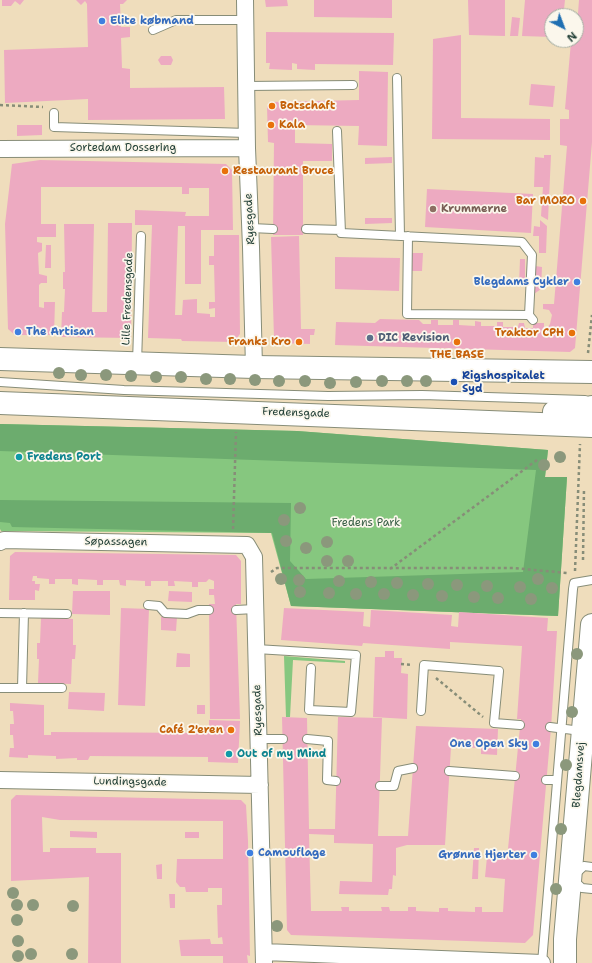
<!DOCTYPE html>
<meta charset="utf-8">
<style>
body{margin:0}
#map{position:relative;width:592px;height:963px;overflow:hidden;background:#efddbc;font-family:"Shantell Sans",sans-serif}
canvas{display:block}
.north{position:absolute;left:544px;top:8px;width:40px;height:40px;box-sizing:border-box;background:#fbf7ec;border:1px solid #a3ada2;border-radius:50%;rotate:138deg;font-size:11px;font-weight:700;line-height:16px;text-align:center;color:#1f3d34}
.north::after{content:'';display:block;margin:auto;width:14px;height:18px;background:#1f6fb2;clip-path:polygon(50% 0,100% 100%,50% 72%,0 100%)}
</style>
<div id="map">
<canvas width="592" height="963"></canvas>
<div class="north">N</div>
</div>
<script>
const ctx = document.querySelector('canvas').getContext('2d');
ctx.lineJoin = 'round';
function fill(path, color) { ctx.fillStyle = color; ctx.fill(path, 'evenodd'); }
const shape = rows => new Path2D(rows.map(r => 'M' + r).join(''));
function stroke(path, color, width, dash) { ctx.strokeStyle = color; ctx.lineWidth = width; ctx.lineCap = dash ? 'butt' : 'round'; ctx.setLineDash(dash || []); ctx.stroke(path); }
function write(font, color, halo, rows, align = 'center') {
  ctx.font = font + ' "Shantell Sans",sans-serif'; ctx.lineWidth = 3.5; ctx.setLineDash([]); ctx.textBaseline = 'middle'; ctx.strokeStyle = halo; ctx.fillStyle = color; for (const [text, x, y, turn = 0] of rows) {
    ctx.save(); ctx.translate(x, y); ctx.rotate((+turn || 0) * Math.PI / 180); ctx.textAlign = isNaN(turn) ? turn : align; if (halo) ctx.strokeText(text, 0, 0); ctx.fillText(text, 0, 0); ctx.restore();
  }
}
const green = shape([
 [0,424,297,431,548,450,545,477,567,477,558,616,291,606,271,533,1,531,0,529],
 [284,656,345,661,345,663,293,660,290,717,286,717]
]);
const forest = shape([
 [0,424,297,431,548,450,545,477,567,477,558,616,291,606,272,533,12,527,10,523,0,522,0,500,291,503,290,561,306,579,523,572,536,470,0,451]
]);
const building = shape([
 [2,0,24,0,20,5,15,1,11,6,2,6],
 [76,0,127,0,123,4,120,4,121,27,130,27,130,37,121,38,122,68,130,69,130,88,224,87,225,119,88,120,88,99,5,103,4,50,88,47,87,4,85,1,81,5],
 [265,0,287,0,288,6,266,7],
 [314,0,392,0,392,18,314,17],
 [468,0,505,0,505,36,469,35],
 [525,0,565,0,564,9,557,9,557,16,552,16,552,37,522,36],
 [579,0,592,0,592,142,575,348,570,352,335,345,336,322,375,323,380,319,419,320,423,324,431,324,431,320,438,320,438,325,453,325,453,320,459,320,459,325,475,326,475,321,481,322,481,326,497,326,497,322,503,322,503,327,518,327,519,323,524,323,525,328,533,328,533,323,544,323,544,327,548,327,550,324,552,315,549,310,543,309,543,304,554,304,567,146,560,145,560,119,569,119,569,110,565,109,571,42,575,43,576,40],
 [512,17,520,18,518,36,510,36],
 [266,32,394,33,393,65,315,64,315,70,297,69,297,64,292,63,292,70,269,69,270,63,266,63],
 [461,35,461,118,550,119,550,140,432,139,433,39],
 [161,56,171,56,173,60,171,65,161,65,158,60],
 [359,71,388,72,387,146,358,145,359,126,295,125,295,143,332,144,332,161,303,161,303,235,273,235,274,143,268,142,267,106,272,102,359,100],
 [531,84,555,86,553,107,529,105],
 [17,125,42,125,42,135,17,136],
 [544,155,551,155,548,220,541,216,543,187,534,187,535,157,544,158],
 [392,157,392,163,365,164,365,158],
 [40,160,226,164,232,170,233,230,201,230,201,284,185,284,185,226,178,226,175,315,182,315,183,300,197,299,197,313,210,314,210,317,215,317,215,308,209,309,209,302,215,302,214,265,209,265,209,256,214,256,214,235,239,235,240,334,234,342,182,341,181,339,148,338,152,225,135,225,135,210,186,212,185,216,209,216,209,188,189,188,189,194,182,194,182,187,41,187,41,224,56,224,56,237,37,237,37,242,42,243,42,251,38,253,39,274,47,276,47,283,41,283,39,285,39,307,44,308,44,302,55,302,54,335,15,335,8,329,5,224,12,164],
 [427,189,533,194,531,233,425,227],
 [365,218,392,218,392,223,365,224],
 [540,220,547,226,546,253,539,253,539,236,533,236,534,226,540,227],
 [108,223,132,223,131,338,61,337,62,312,64,312,65,289,63,289,63,272,65,272,64,224,94,224,92,312,107,312],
 [299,236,301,329,315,329,314,335,310,335,310,344,278,343,274,338,271,237],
 [46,245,51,245,51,268,45,268],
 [412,253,423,253,422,271,411,271],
 [335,257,400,258,399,291,335,289],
 [520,259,525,259,525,286,519,286],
 [535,266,542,267,541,289,534,294],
 [15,552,236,555,241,561,241,604,236,604,240,719,210,719,209,604,215,604,214,595,209,595,209,589,214,589,214,581,209,579,206,582,198,582,198,587,192,587,192,582,174,581,175,586,168,586,168,581,151,581,151,586,145,586,145,581,126,580,126,586,120,585,119,580,103,580,103,585,97,585,97,580,78,579,78,585,72,584,72,579,55,579,55,584,49,584,49,579,37,578,37,576,33,576,32,581,35,581,35,584,40,584,39,591,35,590,35,600,9,600,10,556],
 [73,591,110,591,110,615,72,614],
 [169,591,192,592,192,602,168,601],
 [121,608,149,609,145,706,118,705],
 [284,608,364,612,363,626,370,627,371,610,452,615,451,626,458,627,459,612,548,618,547,631,557,631,551,728,533,935,525,943,291,935,287,930,282,717,307,718,309,829,335,829,338,717,382,718,378,836,408,836,416,726,498,729,497,755,481,754,481,748,451,747,445,845,407,845,396,848,396,876,393,875,392,889,389,889,388,895,339,894,340,881,372,882,373,844,334,843,334,835,309,834,311,911,342,911,341,907,349,907,349,911,382,911,381,907,389,907,390,911,408,911,408,907,416,907,416,911,439,912,439,908,448,908,448,911,475,912,475,907,482,907,482,912,503,912,505,879,485,877,487,857,507,859,520,727,521,719,517,719,522,646,450,642,450,649,363,643,362,646,281,640],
 [161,617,177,617,176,631,161,630],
 [41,618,73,619,73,645,76,645,75,659,72,659,71,684,38,683,39,659,37,659,37,643,40,643],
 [385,651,394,651,394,658,402,658,401,673,408,674,407,719,373,717,375,657,385,657],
 [177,653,190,654,190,667,176,667],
 [69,692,105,693,104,711,68,709],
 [10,703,44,705,44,735,51,735,51,732,209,733,209,720,240,721,238,763,208,762,208,757,90,756,88,760,77,760,77,758,56,759,56,756,54,756,28,755,28,758,9,757,10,748,14,748,13,735,10,735,10,724,14,724,13,711,10,711],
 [197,705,205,705,205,714,197,714],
 [16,795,241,800,246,805,248,841,250,956,247,955,248,963,223,963,223,956,181,956,179,940,210,939,211,944,223,944,222,937,218,938,217,905,222,905,222,888,208,888,208,892,186,892,185,887,180,887,176,882,177,859,223,859,223,821,60,820,42,817,43,852,50,852,50,848,96,848,96,853,121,853,121,963,88,963,89,877,11,881,11,800],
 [70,831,97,832,97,838,70,837],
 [185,832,199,832,199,838,185,838],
 [474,848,479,848,478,879,472,879],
 [162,864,162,879,157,879,156,865],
 [169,894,175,894,175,908,170,908]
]);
const path = shape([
 [0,105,43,107],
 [588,353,592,315],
 [233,529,236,432],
 [583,560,584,488],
 [390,569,537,460],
 [575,571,580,444],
 [271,572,277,568,513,568,567,573],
 [401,664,412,665],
 [436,678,483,717]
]);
const lane = shape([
 [153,30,176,20,245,20],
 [397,78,400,236],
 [246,86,353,85],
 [54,113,54,127,247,133],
 [337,131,341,233,522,242,532,255,529,315],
 [251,228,273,229],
 [306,229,341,230],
 [408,236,407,314,529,315,533,320],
 [137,363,141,236],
 [0,382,124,390,328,396,422,395,585,400],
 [148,605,159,606,165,613,187,614,198,610,209,610],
 [236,610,255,609],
 [0,613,67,614],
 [256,649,356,655,351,712,309,710,311,668],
 [0,688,62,688],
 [22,688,24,613],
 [421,711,424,665,499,671,494,723,520,725],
 [550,727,581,731],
 [259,739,283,739],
 [307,739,328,741,327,780,336,781],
 [449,771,515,776],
 [546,780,557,780],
 [380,786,394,786,398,771,413,768],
 [592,867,584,866,571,878,582,888,592,889],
 [542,963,573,589,574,583,592,580]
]);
const street = shape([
 [245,0,247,148,251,247,254,367],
 [0,149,247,148],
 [0,542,4,540,247,545,254,557,264,963],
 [0,780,260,785],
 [264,952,542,963]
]);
const secondary = shape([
 [0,359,254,367,592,372],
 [0,403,592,426],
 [554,412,569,412,592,407],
 [565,963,565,939,592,625]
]);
const trees = [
 [59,373],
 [81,375],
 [106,375],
 [131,376],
 [156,377],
 [181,377],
 [206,379],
 [230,379],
 [255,380],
 [279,381],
 [305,381],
 [382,381],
 [407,381],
 [426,381],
 [356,382],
 [330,383],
 [560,457],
 [544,465],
 [300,508],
 [284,520],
 [286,541],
 [327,542],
 [306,548],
 [327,561],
 [348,561],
 [281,579],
 [538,579],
 [299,580],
 [339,581],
 [371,582],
 [397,583],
 [428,584],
 [457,585],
 [487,586],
 [520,587],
 [552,588],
 [300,592],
 [329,593],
 [356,594],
 [384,594],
 [413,595],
 [442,596],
 [474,597],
 [498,598],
 [531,599],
 [577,654],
 [572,712],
 [566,765],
 [561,829],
 [556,889],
 [13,893],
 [17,905],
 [33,905],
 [73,906],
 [17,920],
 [277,926],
 [18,941],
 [31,954],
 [72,954],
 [18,956]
];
const markers = [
 [102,21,4,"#3f7fe0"],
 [272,106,4,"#e8710a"],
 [271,125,4,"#e8710a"],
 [225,171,4,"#e8710a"],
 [583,201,4,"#e8710a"],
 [433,209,4,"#8d6e63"],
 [577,282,4,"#3f7fe0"],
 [18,332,4,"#3f7fe0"],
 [572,333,4,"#e8710a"],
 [370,338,4,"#5c6f8a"],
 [299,342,4,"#e8710a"],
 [457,342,4,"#e8710a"],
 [454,382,4,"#1a4fb4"],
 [19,457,4,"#0f9aa8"],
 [231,730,4,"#e8710a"],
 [536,744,4,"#3f7fe0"],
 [229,754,4,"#0f9aa8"],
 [250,853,4,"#3f7fe0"],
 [534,855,4,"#3f7fe0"]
];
const shopNames = [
 ["Elite købmand",110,21],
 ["Blegdams Cykler",569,282,"right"],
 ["The Artisan",26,332],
 ["One Open Sky",528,744,"right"],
 ["Camouflage",258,853],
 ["Grønne Hjerter",526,855,"right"]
];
const foodNames = [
 ["Botschaft",280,106,"left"],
 ["Kala",279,125,"left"],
 ["Restaurant Bruce",233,171,"left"],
 ["Bar MORO",575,201],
 ["Traktor CPH",564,333],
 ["Franks Kro",291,342],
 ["THE BASE",457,355,"center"],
 ["Café 2'eren",223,730]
];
const streetNames = [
 ["Sortedam Dossering",123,148],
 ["Ryesgade",250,219,-93],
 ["Lille Fredensgade",128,299,-88],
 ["Fredensgade",296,413,2],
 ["Søpassagen",116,542,1],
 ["Ryesgade",258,710,-92],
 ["Blegdamsvej",579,775,-86],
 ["Lundingsgade",130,782,1]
];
const educationNames = [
 ["Krummerne",441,209]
];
const serviceNames = [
 ["DIC Revision",378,338]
];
const transitNames = [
 ["Rigshospitalet",462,376],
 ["Syd",462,389]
];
const cultureNames = [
 ["Fredens Port",27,457],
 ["Out of my Mind",237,754]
];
const parkNames = [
 ["Fredens Park",366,523]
];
fill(green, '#86c77f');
fill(forest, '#6cac6e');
fill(building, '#edaac1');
stroke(lane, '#878d78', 10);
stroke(street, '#878d78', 18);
stroke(secondary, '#878d78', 24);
stroke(path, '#878d78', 2.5, [3, 3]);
stroke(lane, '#fff', 8);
stroke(street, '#fff', 16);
stroke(secondary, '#fff', 22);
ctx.fillStyle = '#8b987c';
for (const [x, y] of trees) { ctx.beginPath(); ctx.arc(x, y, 6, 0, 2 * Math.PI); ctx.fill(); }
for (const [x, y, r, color] of markers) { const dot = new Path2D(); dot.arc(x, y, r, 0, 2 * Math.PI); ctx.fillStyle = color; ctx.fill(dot); stroke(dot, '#fbf7ec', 1.5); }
write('bold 11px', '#366cbe', '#fbf7ec', shopNames, 'left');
write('bold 11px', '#c56008', '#fbf7ec', foodNames, 'right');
write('11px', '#1f3d34', '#fbf7ec', streetNames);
write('bold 11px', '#785e54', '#fbf7ec', educationNames, 'left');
write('bold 11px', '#4e5e75', '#fbf7ec', serviceNames, 'left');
write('bold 11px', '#164399', '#fbf7ec', transitNames, 'left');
write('bold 11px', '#0d838f', '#fbf7ec', cultureNames, 'left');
write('11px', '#396047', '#fbf7ec', parkNames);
</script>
